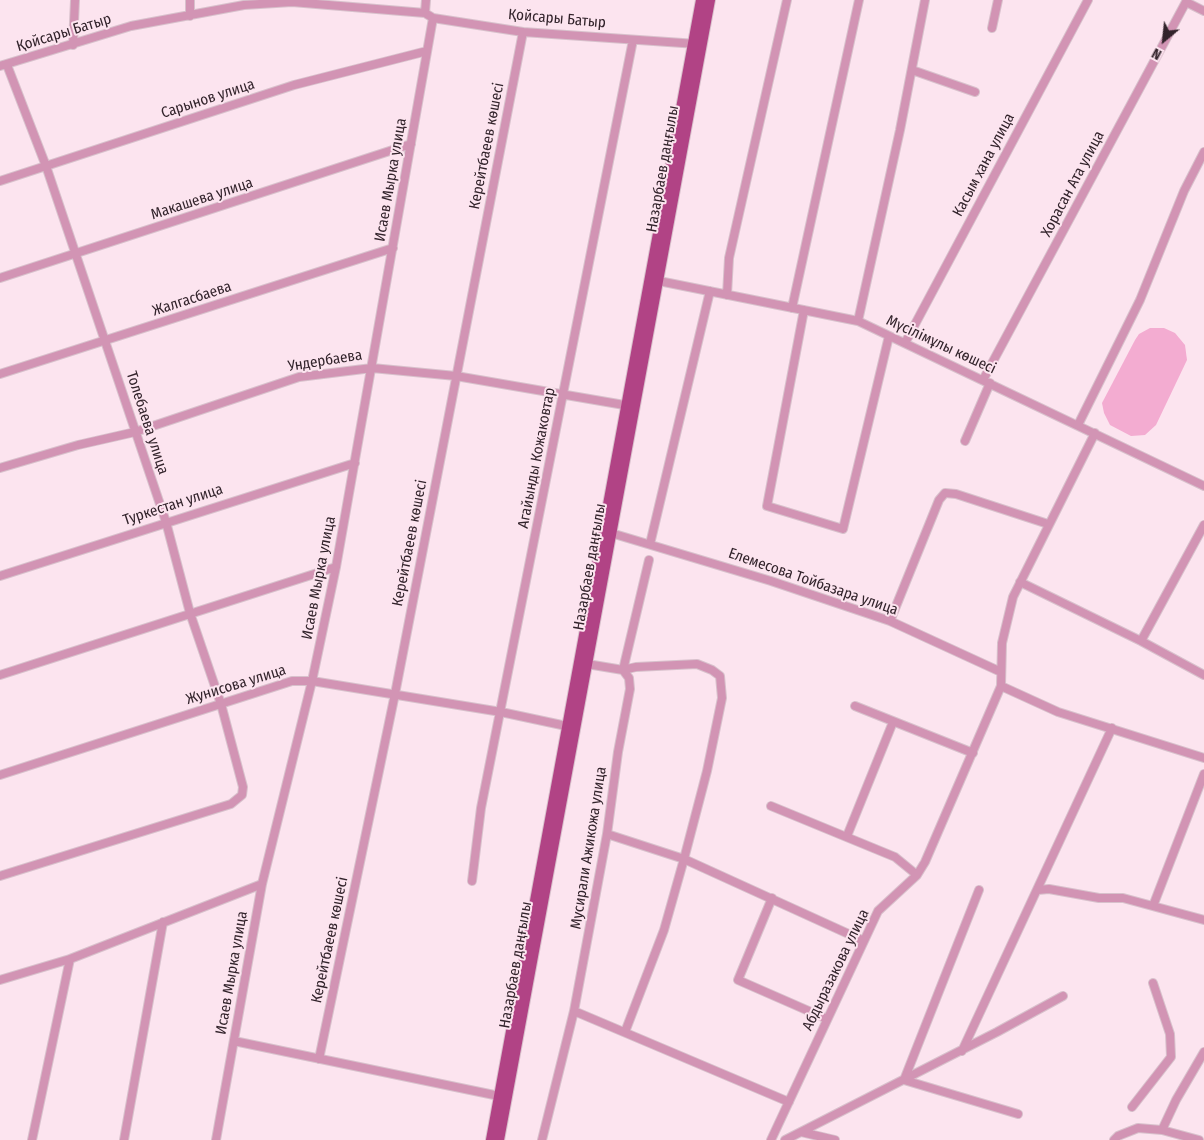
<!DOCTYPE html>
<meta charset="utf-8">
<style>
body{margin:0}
#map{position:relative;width:1204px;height:1140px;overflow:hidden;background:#fce4ef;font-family:"Fira Sans Condensed",sans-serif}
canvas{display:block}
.north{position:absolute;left:1139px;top:15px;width:50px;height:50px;-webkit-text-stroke:4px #fce4ef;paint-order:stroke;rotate:208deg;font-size:14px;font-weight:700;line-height:20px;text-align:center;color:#32232b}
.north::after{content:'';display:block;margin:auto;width:18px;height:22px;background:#32232b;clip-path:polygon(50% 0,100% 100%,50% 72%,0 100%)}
</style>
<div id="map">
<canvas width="1204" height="1140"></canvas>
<div class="north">N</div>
</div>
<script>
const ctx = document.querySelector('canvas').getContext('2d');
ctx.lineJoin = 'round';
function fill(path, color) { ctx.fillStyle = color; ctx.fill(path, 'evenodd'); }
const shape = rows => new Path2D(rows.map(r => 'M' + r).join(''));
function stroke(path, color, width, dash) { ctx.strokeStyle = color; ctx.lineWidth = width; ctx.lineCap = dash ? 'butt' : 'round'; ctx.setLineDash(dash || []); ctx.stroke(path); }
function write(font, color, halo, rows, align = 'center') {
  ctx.font = font + ' "Fira Sans Condensed",sans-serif'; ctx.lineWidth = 4; ctx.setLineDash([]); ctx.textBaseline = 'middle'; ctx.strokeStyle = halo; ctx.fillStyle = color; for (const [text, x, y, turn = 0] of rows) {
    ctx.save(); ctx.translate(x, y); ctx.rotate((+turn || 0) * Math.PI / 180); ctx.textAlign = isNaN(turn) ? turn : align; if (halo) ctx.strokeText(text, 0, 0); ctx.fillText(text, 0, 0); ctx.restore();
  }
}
const green = shape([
 [1150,328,1164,328,1175,333,1185,345,1187,360,1156,425,1145,435,1131,436,1110,425,1104,413,1102,403,1135,340,1139,334]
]);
const minor = shape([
 [1186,2,1204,11],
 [425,13,426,0],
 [190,16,190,0],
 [992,28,998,0],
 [73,45,75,0],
 [0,66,131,26,244,5,292,2,425,13,433,18,523,32,697,44],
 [912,70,975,92],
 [0,181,294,85,427,51],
 [0,278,411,144],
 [654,280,858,321,1204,486],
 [727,295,729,258,787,0],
 [792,308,859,0],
 [804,310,767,506,843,529,889,336],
 [858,321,900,130,925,0],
 [905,343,1088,0],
 [0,374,393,248],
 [983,380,1187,0],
 [1078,425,1140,300,1184,191,1204,152],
 [965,441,990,383],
 [0,468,78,445,135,432,299,377,372,368,456,376,630,406],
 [611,533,771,581,890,621,1001,672],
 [650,544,710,291],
 [0,576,355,463],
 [1020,582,1141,641,1204,675],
 [890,621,939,500,945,493,956,494,1048,524],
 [1141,641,1204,525],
 [587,664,623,670,636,667,697,664,712,670,720,676,722,698,707,771,684,859,664,930,625,1032],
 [0,675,336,567],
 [1001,686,1058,712,1204,758],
 [855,706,973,753],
 [0,775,292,681,312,681,501,712,571,727],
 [771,806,895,857,917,875],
 [607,834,684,859,864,941],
 [847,836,893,722],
 [0,876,231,804,242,795,243,787,221,704,190,613,166,522,46,166,7,65],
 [472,881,481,808,633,40],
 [979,890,904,1080,1018,1114],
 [1038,890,1049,889,1099,898,1123,898,1204,920],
 [772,898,738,980,827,1019],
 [1153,906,1204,774],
 [0,980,70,959,262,884],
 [574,1011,789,1102],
 [234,1041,499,1096],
 [962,1051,1112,728],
 [319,1059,395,694,523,32],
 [1132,1107,1171,1057,1170,1034,1153,983],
 [1162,1130,1176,1100,1204,1052],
 [801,1132,835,1140],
 [32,1140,70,959],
 [124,1140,163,922],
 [216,1140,262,884,312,681,336,567,433,18],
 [542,1140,574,1011,607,834,618,752,630,689,629,678,623,670,649,560],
 [771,1140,878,911,917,875,925,862,1001,686,1002,643,1013,597,1095,433],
 [785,1140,997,1032,1063,996],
 [1114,1140,1118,1136,1138,1128,1162,1130,1199,1140]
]);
const major = shape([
 [491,1140,701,0],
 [499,1140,710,0]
]);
const streetNames = [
 ["Қойсары Батыр",557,19,5],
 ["Қойсары Батыр",64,33,-17],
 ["Сарынов улица",208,99,-18],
 ["Керейтбаеев көшесі",487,146,-79],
 ["Касым хана улица",984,165,-62],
 ["Назарбаев даңғылы",663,169,-80],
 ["Исаев Мырка улица",391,180,-80],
 ["Хорасан Ата улица",1073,184,-62],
 ["Макашева улица",202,199,-18],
 ["Жалгасбаева",192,299,-18],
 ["Мүсілімұлы көшесі",941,345,25],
 ["Ундербаева",325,361,-9],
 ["Толебаева улица",147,423,72],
 ["Агайынды Кожаковтар",537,458,-79],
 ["Туркестан улица",173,505,-18],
 ["Керейтбаеев көшесі",410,543,-79],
 ["Назарбаев даңғылы",590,567,-80],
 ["Исаев Мырка улица",319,578,-79],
 ["Елемесова Тойбазара улица",813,582,19],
 ["Жунисова улица",236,685,-17],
 ["Мусирали Ажикожа улица",589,848,-81],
 ["Керейтбаеев көшесі",330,940,-78],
 ["Назарбаев даңғылы",516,965,-80],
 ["Абдыразакова улица",836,970,-64],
 ["Исаев Мырка улица",232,973,-80]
];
fill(green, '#f3acd1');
stroke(minor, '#d8c1cc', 10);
stroke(major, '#d8c1cc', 12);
stroke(minor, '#d294b4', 8);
stroke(major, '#b14385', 10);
write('15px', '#32232b', '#fce4ef', streetNames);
</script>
